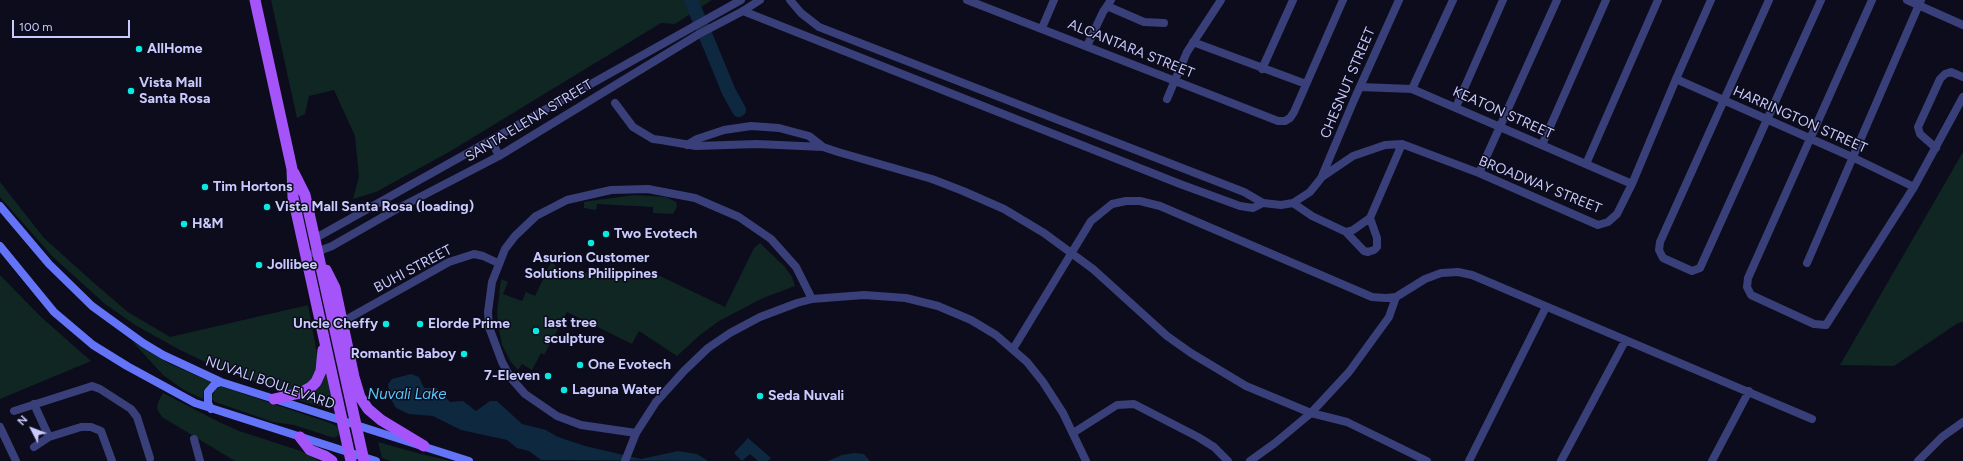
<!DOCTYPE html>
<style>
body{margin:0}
#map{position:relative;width:1963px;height:461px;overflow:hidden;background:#0c0c1c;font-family:Figtree,sans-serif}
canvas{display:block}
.north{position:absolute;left:12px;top:409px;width:40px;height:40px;-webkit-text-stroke:3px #0c0c1c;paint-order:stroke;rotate:312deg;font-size:11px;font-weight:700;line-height:16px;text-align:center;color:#c9cafd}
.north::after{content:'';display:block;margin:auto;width:14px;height:18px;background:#c9cafd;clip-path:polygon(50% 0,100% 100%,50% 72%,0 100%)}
.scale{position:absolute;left:12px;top:20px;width:118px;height:18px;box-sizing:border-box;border:2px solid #c9cafd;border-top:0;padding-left:5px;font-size:12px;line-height:14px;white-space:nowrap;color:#c9cafd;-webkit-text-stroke:3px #0c0c1c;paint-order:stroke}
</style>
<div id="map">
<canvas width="1963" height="461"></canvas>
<div class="north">N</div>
<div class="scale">100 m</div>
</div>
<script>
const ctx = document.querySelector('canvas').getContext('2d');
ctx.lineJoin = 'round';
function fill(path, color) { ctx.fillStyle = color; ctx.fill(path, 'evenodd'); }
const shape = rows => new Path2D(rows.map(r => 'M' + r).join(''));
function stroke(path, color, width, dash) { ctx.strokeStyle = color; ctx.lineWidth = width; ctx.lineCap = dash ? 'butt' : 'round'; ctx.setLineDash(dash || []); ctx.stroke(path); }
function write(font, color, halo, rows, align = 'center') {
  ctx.font = font + ' Figtree,sans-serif'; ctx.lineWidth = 3; ctx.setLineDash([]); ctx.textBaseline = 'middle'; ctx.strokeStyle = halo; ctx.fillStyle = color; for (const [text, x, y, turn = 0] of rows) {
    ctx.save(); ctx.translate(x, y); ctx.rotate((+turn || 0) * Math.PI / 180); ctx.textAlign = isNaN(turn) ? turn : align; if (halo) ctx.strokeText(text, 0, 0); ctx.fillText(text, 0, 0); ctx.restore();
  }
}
const green = shape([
 [271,0,712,0,675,24,661,23,449,152,376,192,353,199,359,176,355,136,334,90,309,96,305,114,297,118],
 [1963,152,1963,322,1958,323,1894,366,1840,365],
 [0,182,44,238,94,283,128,312,170,337,308,305,319,365,309,385,286,391,262,384,220,369,180,350,135,325,105,304,52,256,0,197],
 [635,195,666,197,676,202,677,207,673,214,653,213,653,207,597,204,596,210,584,208,584,202,589,201],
 [760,243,785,267,792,277,795,286,763,298,719,321,700,335,677,356,639,331,632,344,567,312,544,355,541,353,532,370,522,364,518,370,511,362,502,345,498,325,497,313,501,279,508,282,503,294,522,301,526,292,535,296,552,260,558,271,660,276,725,307,754,248],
 [0,275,41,317,91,361,0,399],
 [132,341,168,363,211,382,204,390,203,399,184,390,163,375],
 [326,368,334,405,332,408,329,409,294,399],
 [220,386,333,424,338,427,339,435,334,438,294,425,273,422,215,402,212,399,213,394,216,389],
 [163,393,219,422,239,431,301,451,319,461,235,461,162,417,157,409,158,402],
 [378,442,421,454,451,461,391,461,382,458]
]);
const water = shape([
 [411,374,419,377,424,388,437,388,450,402,463,401,476,411,490,401,497,401,522,424,546,430,558,437,585,446,641,459,678,451,697,454,708,461,541,460,529,451,517,448,507,440,461,430,433,416,409,414,396,408,389,396,388,384,392,379],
 [748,438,771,458,768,461,758,461,750,454,742,461,734,453],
 [854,453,864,454,870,461,828,461,842,455]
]);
const river = shape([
 [691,0,729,92,739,110]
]);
const minor = shape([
 [790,0,801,13,819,27,1244,192,1263,203,1281,205,1293,203,1310,192,1322,177,1353,156,1385,145,1402,144,1479,173,1598,225,1608,222,1617,214,1632,184,1676,79,1711,0],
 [967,0,1278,121,1285,121,1290,118,1294,112,1343,0],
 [1769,0,1660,242,1659,250,1663,258,1692,271,1700,268,1821,0],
 [1872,0,1748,278,1747,287,1751,295,1814,324,1826,325,1914,187,1963,97],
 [1907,0,1963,25],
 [1107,6,1144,22,1164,23],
 [743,11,1180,184,1240,206,1253,208,1263,203],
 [1042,28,1054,0],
 [1193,42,1306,84],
 [1087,46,1103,12,1111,0],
 [1262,69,1293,0],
 [1676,79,1852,157,1914,187],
 [1360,87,1412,89,1632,184],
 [1412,89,1453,0],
 [1167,99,1187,52,1221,0],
 [615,103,633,127,653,139,661,140,696,146,757,144,823,147],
 [1456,107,1503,0],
 [687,145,697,139,724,130,751,126,779,128,809,136,823,147,838,152,932,179,963,191,1004,209,1044,233,1093,269,1167,336,1191,353,1246,386,1311,413,1347,422,1427,461],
 [1542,145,1606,0],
 [1936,148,1920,134,1918,127,1940,79,1945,74,1951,72,1963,77],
 [1586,164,1658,0],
 [1479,173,1557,0],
 [1322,176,1354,100,1399,0],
 [1293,203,1312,216,1346,232,1353,230,1370,218,1402,144],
 [1346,232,1364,251,1368,252,1374,250,1377,247,1377,238,1370,218],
 [1807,263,1921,0],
 [342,322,449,262,474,254,483,256,498,263],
 [1013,349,1091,221,1112,204,1126,201,1140,201,1160,206,1372,297,1386,298,1396,297,1425,279,1441,273,1458,272,1472,275,1812,419],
 [34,404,49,437],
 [14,411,86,388,92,386,100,389,131,409,137,417,150,458],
 [0,427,16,461],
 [636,433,581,425,557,416,525,394,510,377,502,362,489,327,488,312,492,282,505,249,515,236,536,216,567,200,611,190,648,189,695,198,739,217,771,239,796,267,812,299],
 [1073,433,1117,405,1134,404,1198,437,1214,447,1228,461],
 [194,439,200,461],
 [34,447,49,437,81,427,91,427,101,431,112,461],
 [1250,461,1275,443,1311,413,1349,372,1389,317,1396,297],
 [1469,461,1546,307],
 [1561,461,1625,341],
 [1712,461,1749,391],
 [1918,461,1942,437,1963,422]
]);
const tertiary = shape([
 [492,141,499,156],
 [314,239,741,0],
 [314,253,332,246,395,210,499,156,699,34,743,11,760,0],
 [625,461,636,433,656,402,684,371,708,348,730,333,760,317,797,303,812,299,864,295,906,298,938,306,971,320,996,335,1027,362,1043,382,1063,413,1086,461]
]);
const secondary = shape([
 [0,206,49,264,92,306,143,343,163,355,221,382,469,461],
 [0,246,54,312,93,345,127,366,195,403,376,461],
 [211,409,208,403,208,392,215,384,221,382]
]);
const primary = shape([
 [255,0,292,169,293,197,351,461],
 [294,173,305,195,364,461],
 [326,270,335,288,354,377,360,397,368,409,381,420,424,446],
 [274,399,300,393,311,387,316,382,321,371,323,350],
 [300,437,310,450,325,456,332,461]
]);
const markers = [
 [139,49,4,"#09e9e1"],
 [131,91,4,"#09e9e1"],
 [205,187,4,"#09e9e1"],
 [267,207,4,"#09e9e1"],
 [184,224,4,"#09e9e1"],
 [606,234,4,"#09e9e1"],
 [591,243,4,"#09e9e1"],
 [259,265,4,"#09e9e1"],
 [386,324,4,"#09e9e1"],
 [420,324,4,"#09e9e1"],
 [536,331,4,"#09e9e1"],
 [464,354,4,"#09e9e1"],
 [580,365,4,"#09e9e1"],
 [548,376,4,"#09e9e1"],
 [564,390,4,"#09e9e1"],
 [760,396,4,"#09e9e1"]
];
const poiNames = [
 ["AllHome",147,49],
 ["Vista Mall",139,83],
 ["Santa Rosa",139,99],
 ["Tim Hortons",213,187],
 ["Vista Mall Santa Rosa (loading)",275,207],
 ["H&M",192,224],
 ["Two Evotech",614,234],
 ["Asurion Customer",591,258,"center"],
 ["Solutions Philippines",591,274,"center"],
 ["Jollibee",267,265],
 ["last tree",544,323],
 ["sculpture",544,339],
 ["Uncle Cheffy",378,324,"right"],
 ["Elorde Prime",428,324],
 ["Romantic Baboy",456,354,"right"],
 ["One Evotech",588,365],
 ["7-Eleven",540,376,"right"],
 ["Laguna Water",572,390],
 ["Seda Nuvali",768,396]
];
const streetNames = [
 ["ALCANTARA STREET",1131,49,22],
 ["CHESNUT STREET",1348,83,-67],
 ["KEATON STREET",1503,113,24],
 ["HARRINGTON STREET",1800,120,24],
 ["SANTA ELENA STREET",529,121,-31],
 ["BROADWAY STREET",1540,185,22],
 ["BUHI STREET",413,269,-28],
 ["NUVALI BOULEVARD",270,383,19]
];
const waterNames = [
 ["Nuvali Lake",407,395]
];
fill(green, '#0f2622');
fill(water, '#0d283f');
stroke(river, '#0d283f', 14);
stroke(minor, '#393f79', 8);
stroke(tertiary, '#393f79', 8);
stroke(secondary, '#6474f9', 8);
stroke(primary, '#a554f9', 11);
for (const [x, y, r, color] of markers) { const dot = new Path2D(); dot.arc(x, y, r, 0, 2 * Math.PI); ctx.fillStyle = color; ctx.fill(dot); stroke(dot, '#0c0c1c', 1.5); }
write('bold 14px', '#c9cafd', '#0c0c1c', poiNames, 'left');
write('14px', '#c9cafd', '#0c0c1c', streetNames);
write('italic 15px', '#5bc6f9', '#0c0c1c', waterNames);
</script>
